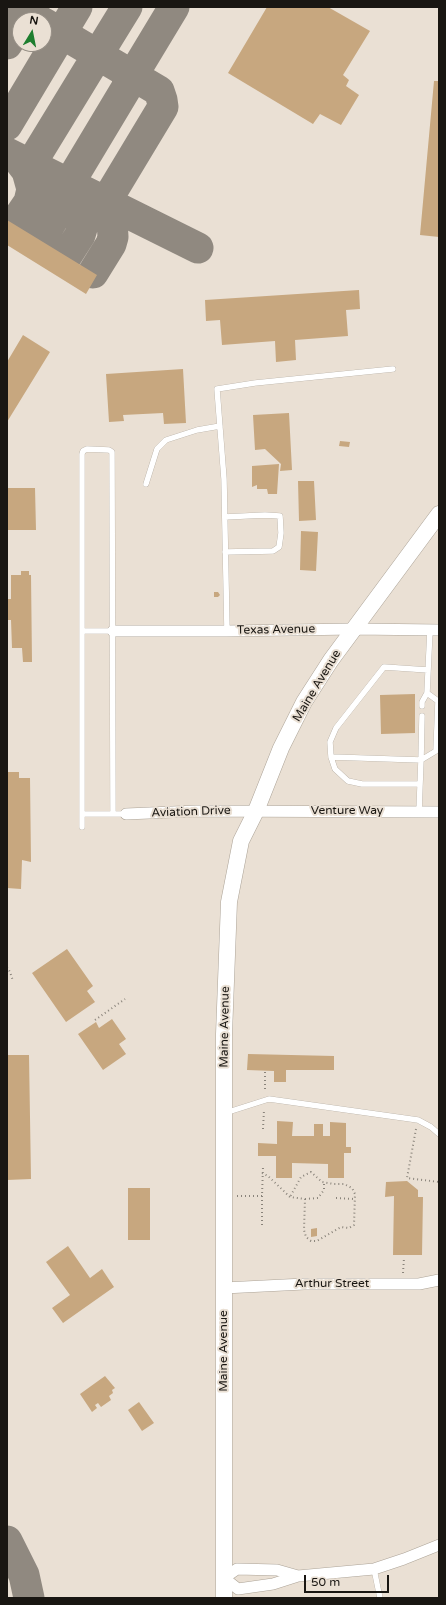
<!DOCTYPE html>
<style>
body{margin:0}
#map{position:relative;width:446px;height:1605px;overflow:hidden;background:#eae0d4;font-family:"Varela Round",sans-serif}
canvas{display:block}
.frame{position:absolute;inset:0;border:8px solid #191612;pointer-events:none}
.north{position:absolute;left:12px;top:12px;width:40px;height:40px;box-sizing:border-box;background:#eae0d4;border:1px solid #968f86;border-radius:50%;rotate:10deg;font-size:11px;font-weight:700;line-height:16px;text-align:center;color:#191612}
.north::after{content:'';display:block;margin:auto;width:14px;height:18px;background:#1e7e2f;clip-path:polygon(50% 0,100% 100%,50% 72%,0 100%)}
.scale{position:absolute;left:304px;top:1575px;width:85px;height:18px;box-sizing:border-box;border:2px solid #191612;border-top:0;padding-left:5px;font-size:12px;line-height:14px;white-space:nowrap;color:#191612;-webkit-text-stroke:3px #eae0d4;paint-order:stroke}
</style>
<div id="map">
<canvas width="446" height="1605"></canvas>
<div class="frame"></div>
<div class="north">N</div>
<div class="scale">50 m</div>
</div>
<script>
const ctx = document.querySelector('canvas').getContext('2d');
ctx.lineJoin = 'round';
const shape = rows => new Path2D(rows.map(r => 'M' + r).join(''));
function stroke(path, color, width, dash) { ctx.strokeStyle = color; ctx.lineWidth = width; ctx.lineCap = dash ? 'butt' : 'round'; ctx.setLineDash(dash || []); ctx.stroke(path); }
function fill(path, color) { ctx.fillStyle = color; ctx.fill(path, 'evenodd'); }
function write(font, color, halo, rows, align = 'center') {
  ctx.font = font + ' "Varela Round",sans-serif'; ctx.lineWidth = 4; ctx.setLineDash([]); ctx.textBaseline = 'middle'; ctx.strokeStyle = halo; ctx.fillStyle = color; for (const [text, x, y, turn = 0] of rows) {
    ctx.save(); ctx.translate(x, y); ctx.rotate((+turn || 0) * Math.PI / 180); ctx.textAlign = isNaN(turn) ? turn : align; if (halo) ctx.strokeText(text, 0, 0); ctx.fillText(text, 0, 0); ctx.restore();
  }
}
const taxiway = shape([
 [18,7,39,20],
 [44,23,159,91,162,100,163,107,110,195,105,198,98,199],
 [53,28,60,29,65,27,77,7],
 [7,44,20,23],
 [91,51,97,51,103,46,127,7],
 [125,71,131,73,136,70,174,7],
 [7,125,56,43,57,33,53,28],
 [7,153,198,248],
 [24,161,30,162,34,159,89,69,93,63,92,57,89,49],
 [59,179,67,180,73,177,127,87,128,78,125,71],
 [14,224,29,202,32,189,27,171,17,158],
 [40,241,55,216,58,204,56,192,51,181,44,171],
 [66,257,80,235,83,225,84,213,82,202,77,191,71,185],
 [93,273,111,244,113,237,112,220,108,211,104,204,98,199],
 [7,1541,24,1575,29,1598]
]);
const building = shape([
 [267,7,328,7,370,31,343,75,349,80,346,86,359,95,341,125,320,114,313,124,228,73],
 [434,81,439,81,439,237,420,235],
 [7,220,97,275,86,294,7,245],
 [359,290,360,309,346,310,348,336,295,340,296,360,276,362,275,341,222,345,220,320,206,321,205,300],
 [23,335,50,352,7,422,7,362],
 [183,369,186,423,164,424,163,413,123,415,124,421,109,422,106,374],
 [289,413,292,470,280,471,281,464,265,449,255,450,253,415],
 [340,441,350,442,349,447,339,446],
 [279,464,277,494,268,494,267,489,257,489,257,485,252,487,252,466],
 [298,481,314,481,316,520,299,521],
 [7,488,35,488,36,530,7,530],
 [301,531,318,532,316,571,300,570],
 [21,571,29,571,29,575,31,575,32,662,23,662,22,648,12,648,11,620,7,620,7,599,11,599,11,575,21,575],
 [214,592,218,592,220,595,218,597,214,597],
 [415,694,415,733,381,734,380,695],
 [7,772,19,772,19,778,30,778,31,862,22,860,21,889,7,888],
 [67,949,93,986,87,991,95,1002,66,1022,32,973],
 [112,1019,126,1039,119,1044,126,1054,103,1070,78,1034,96,1022,99,1028],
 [248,1054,334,1056,334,1070,286,1070,286,1082,274,1082,274,1071,247,1070],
 [7,1055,29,1055,31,1179,7,1180],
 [277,1121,293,1122,292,1136,314,1136,314,1124,323,1124,323,1136,330,1136,330,1122,346,1123,346,1147,351,1147,351,1153,344,1153,344,1178,328,1178,328,1164,292,1163,292,1178,276,1178,276,1156,258,1156,258,1143,277,1144],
 [407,1181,418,1190,418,1197,423,1197,422,1255,393,1255,394,1196,385,1197,386,1182],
 [128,1188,150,1188,150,1240,128,1240],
 [317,1228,317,1236,311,1237,311,1229],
 [68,1246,90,1278,102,1269,114,1287,63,1323,52,1308,70,1295,46,1262],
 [105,1376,115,1388,112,1390,113,1393,109,1396,111,1400,101,1407,98,1403,95,1405,97,1408,92,1412,80,1394],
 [139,1402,154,1423,142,1431,128,1410]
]);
const path = shape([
 [7,967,10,972,13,981],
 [95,1020,125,999],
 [265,1072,265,1091],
 [263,1129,264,1110],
 [416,1129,407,1178,439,1182],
 [262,1173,268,1176,290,1197,305,1199,304,1230,306,1237,311,1241,317,1241,341,1227,349,1228,354,1225,355,1194,352,1188,344,1184,334,1184,322,1182,311,1172,301,1177,290,1197],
 [237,1196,262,1196,263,1167],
 [262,1196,262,1225],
 [336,1198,355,1199],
 [305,1199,318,1198,324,1190,324,1182],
 [403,1273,404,1258]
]);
const service = shape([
 [146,484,157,449,166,440,197,430,220,426],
 [225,517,265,515,280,516,281,533,279,547,273,551,225,552],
 [82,631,113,631],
 [227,631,224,479,217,389,255,383,393,369],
 [422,706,422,702,427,693],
 [331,757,421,760,419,812],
 [421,760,436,751,438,701,427,693,430,630],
 [421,760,422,716],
 [420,784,362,784,348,781,335,769,331,757,330,742,336,728,384,667,428,670],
 [82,814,126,814],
 [82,827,82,454,83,451,87,449,109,450,112,452,113,814],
 [225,1113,269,1099,418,1120,431,1127,439,1134],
 [374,1569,380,1598]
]);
const minor = shape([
 [113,631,227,631,354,629,439,630],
 [126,814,196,811,439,812],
 [224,1288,304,1284,419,1284,439,1280],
 [298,1576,277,1570,237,1569,224,1578,238,1589,273,1584,298,1576,374,1569,404,1559,439,1545]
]);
const secondary = shape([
 [224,1598,224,1034,229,902,241,841,256,811,281,748,304,702,331,660,439,514]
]);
const streetNames = [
 ["Texas Avenue",276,630,-1],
 ["Maine Avenue",317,686,-59],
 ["Venture Way",347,811],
 ["Aviation Drive",191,812,-2],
 ["Maine Avenue",225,1027,-89],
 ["Arthur Street",332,1284],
 ["Maine Avenue",224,1351,-90]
];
stroke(taxiway, '#908980', 31);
fill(building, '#c7a77f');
stroke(service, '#aca397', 6);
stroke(minor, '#aca397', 12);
stroke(secondary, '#aca397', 17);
stroke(path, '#8a847b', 2, [1, 3]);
stroke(service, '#fff', 5.5);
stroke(minor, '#fff', 11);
stroke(secondary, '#fff', 16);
write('12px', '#191612', '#eae0d4', streetNames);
</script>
